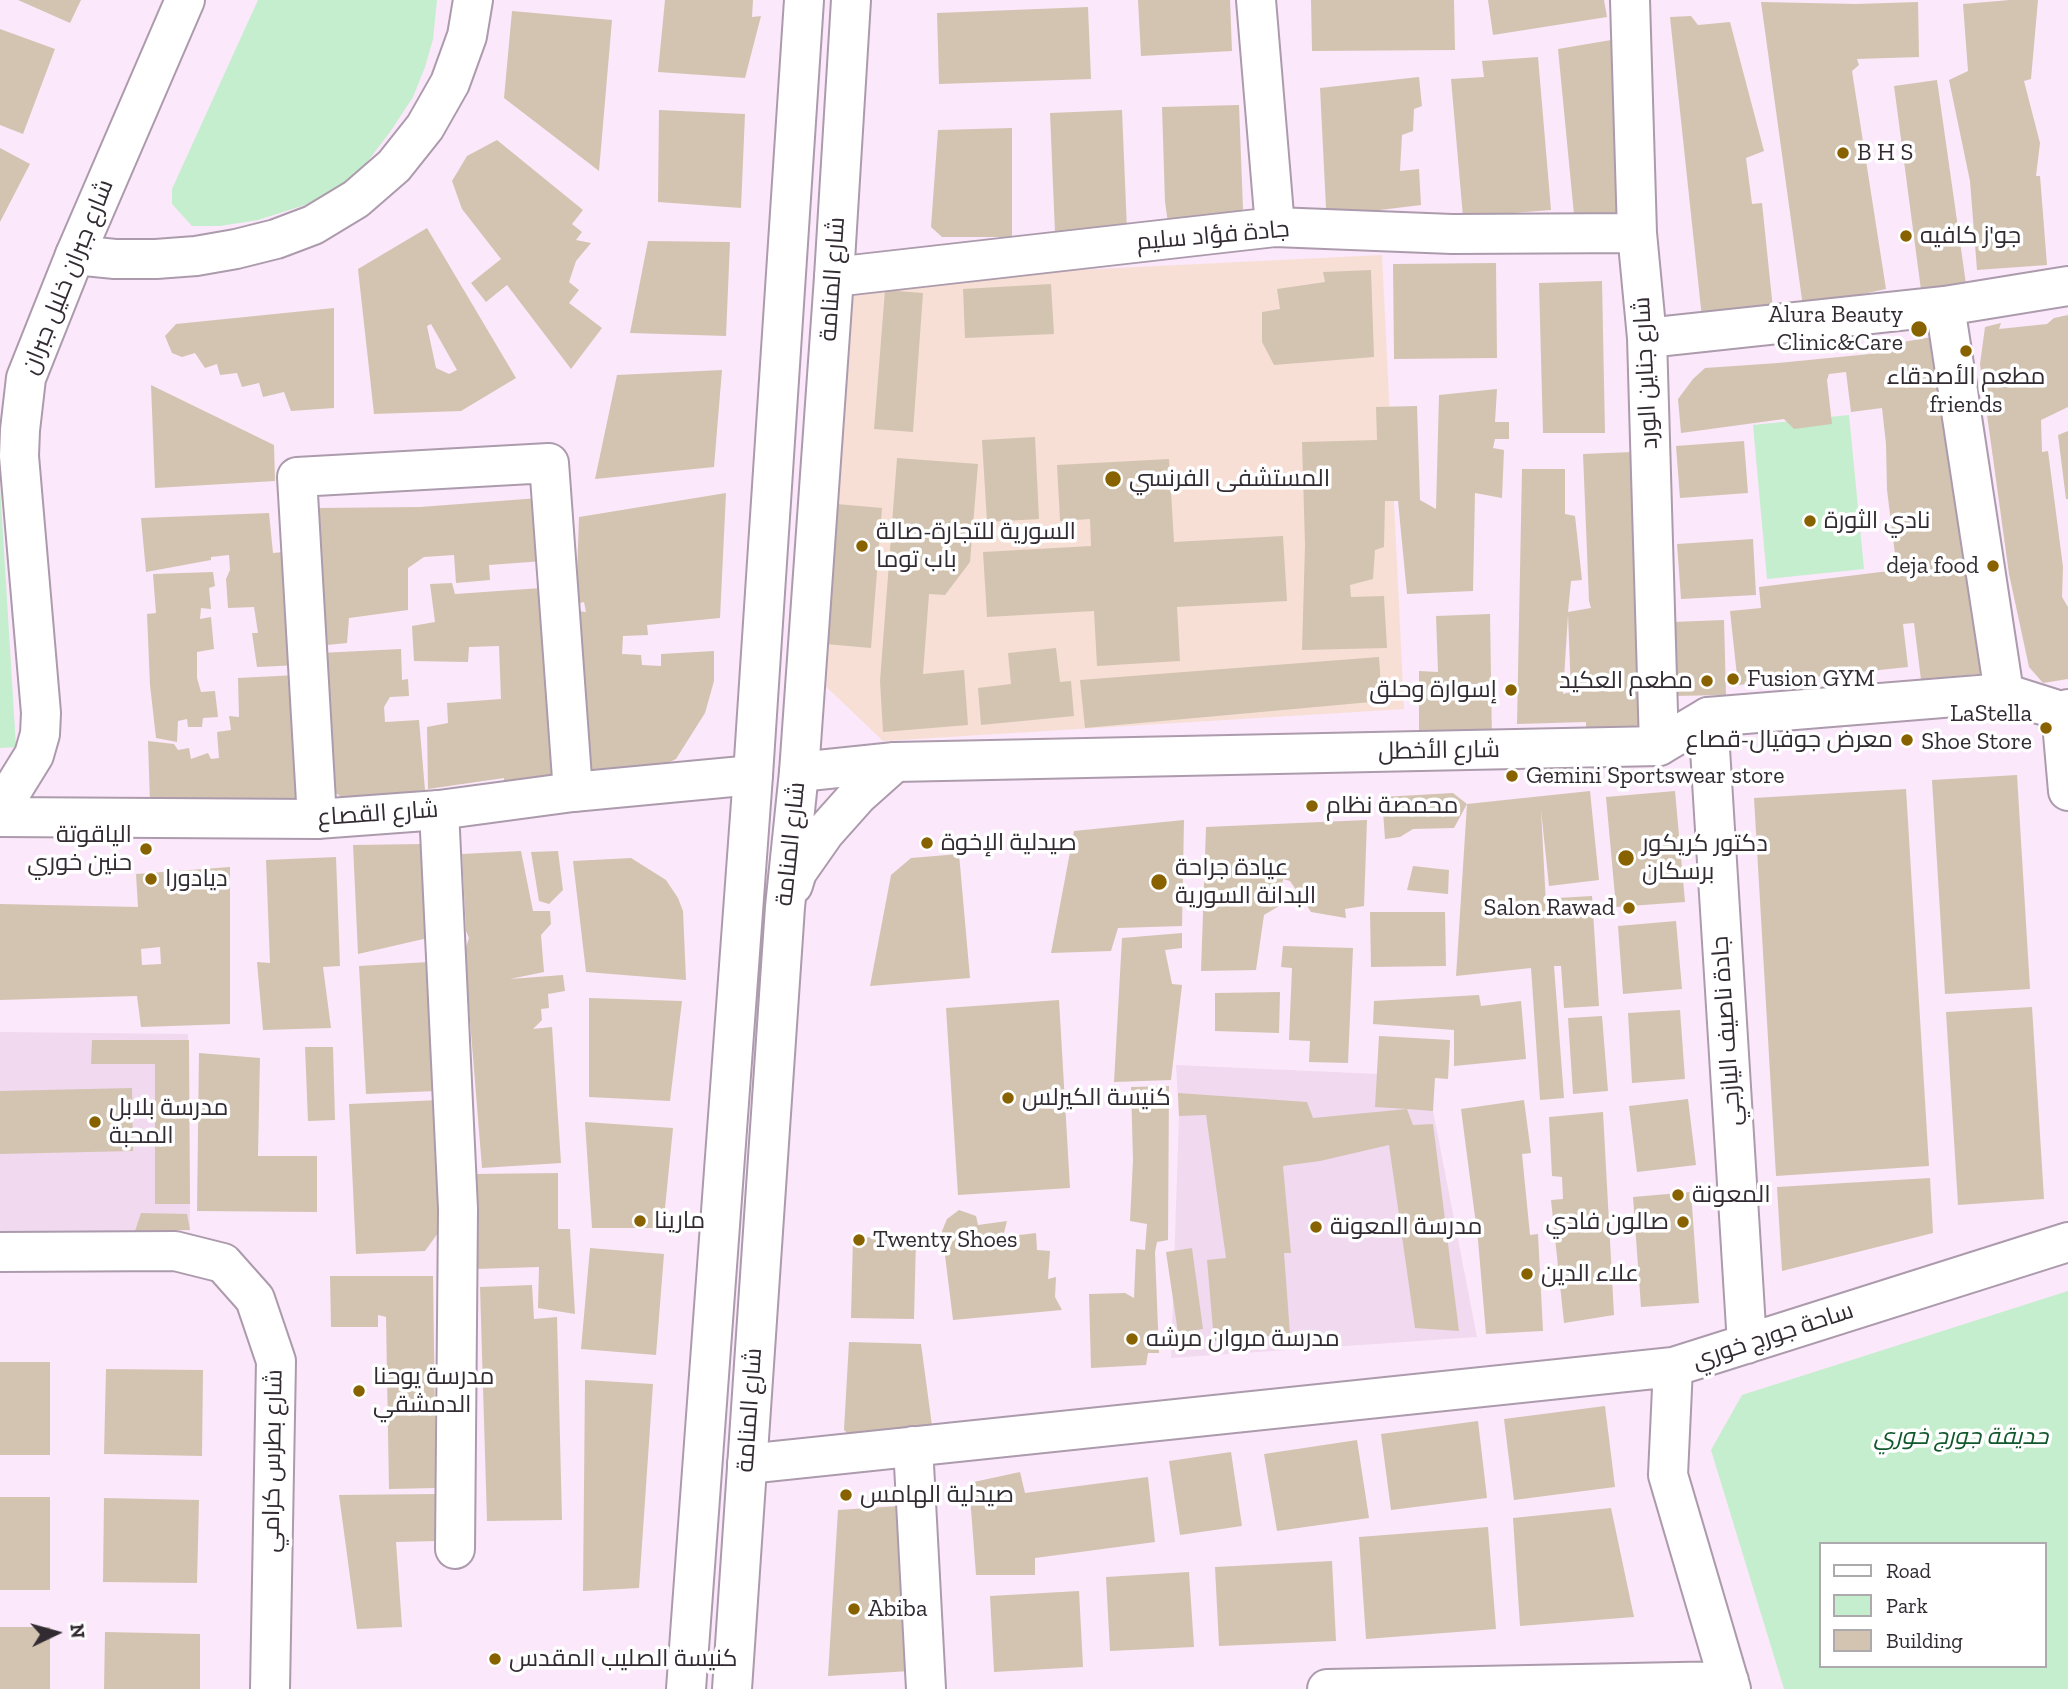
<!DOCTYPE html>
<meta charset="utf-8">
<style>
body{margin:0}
#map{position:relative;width:2068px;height:1689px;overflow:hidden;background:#fbe8fa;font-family:"Zilla Slab",serif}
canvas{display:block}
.legend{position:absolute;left:1819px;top:1542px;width:228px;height:126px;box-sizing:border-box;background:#fff;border:2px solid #adaaad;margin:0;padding:9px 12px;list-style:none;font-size:21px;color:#322b32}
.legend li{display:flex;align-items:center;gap:14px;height:35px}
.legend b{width:35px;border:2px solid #adaaad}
.north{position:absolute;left:21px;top:1598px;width:70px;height:70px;-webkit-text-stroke:5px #fff;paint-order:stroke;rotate:85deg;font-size:19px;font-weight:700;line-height:28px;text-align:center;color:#322b32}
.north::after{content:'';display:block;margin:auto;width:24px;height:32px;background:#322b32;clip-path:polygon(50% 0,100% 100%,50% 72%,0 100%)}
</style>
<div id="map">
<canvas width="2068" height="1689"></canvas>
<ul class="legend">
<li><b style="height:9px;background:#fff"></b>Road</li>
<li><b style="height:19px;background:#c4eecd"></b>Park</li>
<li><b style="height:19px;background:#d3c4b1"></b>Building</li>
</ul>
<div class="north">N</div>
</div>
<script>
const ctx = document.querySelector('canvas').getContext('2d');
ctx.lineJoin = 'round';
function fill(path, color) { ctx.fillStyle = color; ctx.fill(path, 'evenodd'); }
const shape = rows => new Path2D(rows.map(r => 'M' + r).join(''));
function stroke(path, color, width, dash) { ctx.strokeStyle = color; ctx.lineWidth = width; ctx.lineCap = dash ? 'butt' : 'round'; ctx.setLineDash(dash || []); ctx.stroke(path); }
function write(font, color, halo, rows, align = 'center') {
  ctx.font = font + ' "Zilla Slab",Cairo,serif'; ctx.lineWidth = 7; ctx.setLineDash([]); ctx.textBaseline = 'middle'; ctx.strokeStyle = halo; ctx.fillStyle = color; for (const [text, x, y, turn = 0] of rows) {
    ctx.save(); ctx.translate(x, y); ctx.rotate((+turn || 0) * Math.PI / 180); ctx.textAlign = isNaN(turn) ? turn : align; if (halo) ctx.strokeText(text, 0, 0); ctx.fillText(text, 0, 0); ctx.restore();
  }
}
const built = shape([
 [0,1032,188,1034,190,1230,0,1233],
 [1176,1065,1422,1076,1433,1111,1477,1337,1171,1358,1179,1116]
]);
const medical = shape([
 [1382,255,1404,709,883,741,816,677,853,281]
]);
const green = shape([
 [258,0,437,0,433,39,425,67,413,97,390,132,364,166,333,191,311,203,258,220,220,226,192,226,172,204,172,189],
 [1849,415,1864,569,1767,579,1753,425],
 [0,486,16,747,0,748],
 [2068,1291,2068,1689,1784,1689,1711,1450,1742,1395],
 [1821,1544,2045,1544,2045,1666,1821,1666]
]);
const building = shape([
 [18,0,81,0,70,23],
 [665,0,753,0,752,17,761,16,745,78,658,72],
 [1138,0,1230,0,1232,51,1141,56],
 [1311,0,1454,0,1455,50,1312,51],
 [1488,0,1604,0,1607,17,1493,35],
 [2010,0,2038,0,2031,79,2024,81,2040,143,2036,176,2040,176,2047,265,1977,270,1970,181,1949,80,1968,71,1963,4],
 [1761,2,1856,4,1918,2,1919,57,1857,59,1859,65,1852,71,1886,289,1803,307],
 [1088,7,1091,79,939,84,937,13],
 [512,11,612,20,599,171,504,98],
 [1691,16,1698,25,1730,22,1764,151,1746,158,1752,204,1762,203,1773,309,1702,318,1670,17],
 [0,29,55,49,23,134,0,125],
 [1623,38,1622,221,1575,225,1558,49],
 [1538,57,1551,210,1463,217,1451,79,1484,77,1482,61],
 [1419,77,1422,106,1414,109,1413,131,1402,135,1400,171,1419,169,1421,205,1339,215,1326,208,1320,88],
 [1937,80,1966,284,1921,290,1894,86],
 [1239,105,1243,209,1230,222,1169,230,1165,202,1162,107],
 [659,110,745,114,741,208,658,202],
 [1122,110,1127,230,1055,233,1050,113],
 [1012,128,1012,237,942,237,931,227,938,130],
 [497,140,583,210,572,224,582,232,576,240,591,243,576,261,569,282,579,290,569,303,602,328,571,369,507,285,486,302,471,283,501,259,462,209,452,181,467,156],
 [0,148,30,164,0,222],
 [427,228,516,378,461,411,374,414,358,269],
 [431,324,457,370,449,374,436,368,427,326],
 [648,241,730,242,726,336,630,333],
 [1496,263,1497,358,1394,359,1393,264],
 [1371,270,1374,357,1274,365,1262,342,1262,312,1280,309,1277,289,1325,282,1323,272],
 [1602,281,1605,433,1543,433,1539,283],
 [1051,284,1054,334,965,338,963,289],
 [885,290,923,293,913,432,874,429],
 [334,308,334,408,291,411,284,392,263,397,259,383,242,387,237,373,220,375,217,364,205,368,195,353,182,357,172,353,165,336,176,324],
 [2068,315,2068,407,2041,420,2042,452,2048,451,2063,567,2062,597,2068,607,2068,679,2043,683,2029,667,2009,574,1980,364,1985,327,2001,323,1999,329,2047,324,2054,318],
 [1932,337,1987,673,1921,680,1914,623,1903,624,1908,667,1738,685,1730,611,1761,608,1759,587,1897,570,1887,490,1886,444,1882,408,1851,412,1846,372,1829,374,1827,380,1832,424,1794,429,1784,419,1681,433,1678,399,1693,379,1705,368,1778,363,1880,353,1880,346],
 [722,370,714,467,595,479,617,375],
 [151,385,274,445,275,481,155,488],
 [1497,389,1495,422,1509,422,1509,439,1495,439,1493,448,1504,450,1502,498,1475,493,1473,591,1407,594,1398,501,1385,501,1384,547,1375,550,1373,579,1350,585,1351,597,1384,596,1387,648,1302,650,1305,545,1302,442,1377,440,1376,407,1417,406,1420,500,1436,509,1439,395],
 [2068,431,2068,499,2066,499,2058,435],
 [1035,437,1039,519,987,522,982,440],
 [1744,441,1748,493,1680,498,1676,446],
 [1633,452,1640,725,1586,733,1586,722,1517,724,1522,469,1565,469,1565,514,1575,516,1582,580,1571,581,1568,612,1591,608,1589,601,1583,454],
 [1568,615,1571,692,1563,694],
 [897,458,978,464,970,562,945,595,929,594,923,674,964,670,968,725,883,732,880,681],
 [1169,459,1174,542,1283,536,1287,601,1177,607,1180,661,1097,666,1094,611,987,617,983,552,1091,546,1090,519,1060,521,1057,465],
 [726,493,720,618,647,625,648,635,623,636,622,654,641,655,642,665,661,666,661,654,714,651,714,681,705,713,676,759,649,772,589,775,578,611,586,612,584,602,576,604,579,517],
 [539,498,544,561,489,565,490,580,456,583,454,555,424,557,408,568,408,610,349,618,347,643,317,646,315,508,420,507],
 [837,504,882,508,871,648,826,644],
 [269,513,273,553,294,551,300,665,257,667,252,633,258,633,254,607,228,608,226,579,230,570,229,555,211,557,211,560,146,572,141,518],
 [1753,539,1756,595,1681,599,1677,544],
 [213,572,215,586,209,588,211,609,201,608,200,619,211,617,214,649,197,652,197,678,201,692,215,691,218,717,203,718,202,727,188,727,187,719,178,721,177,742,156,738,150,685,147,614,156,613,153,574],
 [452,583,455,594,542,588,553,783,504,789,504,778,428,789,427,727,448,723,447,703,501,699,499,646,469,647,468,662,414,661,412,626,435,622,430,584],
 [1490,614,1492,743,1419,735,1419,671,1438,672,1436,616],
 [1724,620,1726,695,1674,696,1672,622],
 [1056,648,1060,682,1071,681,1074,716,981,725,978,688,1011,684,1008,653],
 [401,649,402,680,408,679,409,696,390,697,384,707,385,722,419,720,425,790,346,800,319,782,320,653],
 [1379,657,1382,701,1085,728,1080,680],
 [297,675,303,789,294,803,150,803,148,741,174,744,178,750,189,748,191,759,208,753,211,759,219,758,217,732,231,730,229,716,239,717,238,678],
 [2017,775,2030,989,1945,994,1932,780],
 [1906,789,1929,1166,1776,1176,1754,798],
 [1590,791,1599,880,1549,886,1541,810,1546,905,1558,904,1557,898,1592,896,1599,1006,1564,1008,1561,966,1554,966,1564,1098,1540,1100,1531,968,1456,976,1467,804,1454,828,1413,829,1400,837,1385,839,1382,797,1453,793,1467,804],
 [1675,791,1685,902,1616,907,1606,797],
 [1184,820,1182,926,1118,928,1111,951,1051,953,1074,831],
 [1367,820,1364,906,1345,909,1346,918,1311,912,1290,881,1283,879,1279,906,1264,915,1256,970,1201,971,1206,827],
 [424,844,428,938,358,954,353,845],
 [521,851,533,911,550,911,551,924,541,935,544,972,510,979,563,975,565,991,548,994,549,1008,541,1009,542,1020,533,1029,552,1027,561,1163,482,1168,466,971,461,962,469,938,466,931,462,854],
 [558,851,563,890,549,904,539,901,531,852],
 [959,854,970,978,870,986,891,875,911,858],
 [336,857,340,966,323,967,331,1028,263,1030,257,962,270,963,266,860],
 [631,858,666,880,678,898,683,911,686,980,586,972,573,861],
 [1413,866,1449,870,1448,894,1407,890],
 [230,867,230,1024,141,1027,137,996,0,1000,0,904,138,907,136,874],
 [160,947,161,964,142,965,141,949],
 [1370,912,1445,912,1446,966,1371,967],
 [1676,921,1682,989,1623,994,1618,926],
 [1182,933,1182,948,1165,950,1172,984,1182,985,1171,1080,1114,1082,1122,938],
 [1283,946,1353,948,1348,1063,1309,1062,1310,1041,1289,1040,1292,968,1281,967],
 [429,962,436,1091,366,1094,359,966],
 [1280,992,1279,1033,1215,1031,1215,993],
 [1479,995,1481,1006,1521,1001,1526,1059,1454,1066,1454,1030,1373,1024,1374,1001],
 [589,998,682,1001,670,1101,589,1097],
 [1059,1000,1070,1188,958,1195,946,1008],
 [2032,1007,2044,1199,1958,1205,1946,1012],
 [1680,1010,1685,1079,1632,1083,1628,1013],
 [1602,1016,1608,1091,1573,1094,1568,1018],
 [1379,1036,1450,1040,1448,1079,1435,1078,1433,1111,1407,1109,1413,1125,1433,1124,1459,1331,1415,1328,1389,1145,1320,1161,1283,1166,1291,1253,1284,1253,1290,1334,1214,1341,1207,1260,1226,1258,1206,1115,1179,1116,1178,1093,1307,1102,1313,1118,1407,1109,1375,1107],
 [92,1040,189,1040,190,1204,155,1204,155,1064,91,1064],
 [305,1047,333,1047,335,1120,308,1121],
 [199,1053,260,1058,258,1156,317,1156,317,1212,197,1211],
 [1169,1086,1168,1240,1157,1242,1155,1252,1159,1353,1148,1353,1146,1365,1091,1368,1089,1294,1125,1293,1134,1298,1136,1249,1145,1250,1147,1224,1130,1221,1133,1160,1131,1087],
 [132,1088,133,1151,0,1154,0,1091],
 [1688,1099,1696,1165,1637,1172,1629,1106],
 [440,1100,446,1222,425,1251,356,1254,349,1104],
 [1524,1100,1531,1153,1522,1154,1530,1235,1538,1234,1543,1331,1486,1334,1478,1240,1461,1109],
 [1603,1112,1614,1315,1564,1323,1551,1200,1563,1199,1562,1177,1552,1176,1549,1117],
 [585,1122,673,1128,663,1228,592,1228],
 [558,1173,558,1229,570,1229,575,1314,538,1308,539,1267,475,1269,472,1174],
 [1930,1178,1933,1233,1782,1271,1777,1187],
 [1691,1192,1699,1303,1641,1307,1633,1197],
 [959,1210,976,1216,978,1225,1007,1221,1003,1237,1036,1233,1037,1250,1050,1251,1048,1279,1056,1277,1055,1297,1062,1310,953,1320,942,1231,947,1219],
 [141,1213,187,1214,190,1230,135,1231],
 [853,1237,916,1239,914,1319,851,1318],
 [590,1248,664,1254,656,1355,581,1349],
 [1192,1248,1203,1329,1178,1333,1166,1252],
 [330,1276,433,1276,436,1488,389,1489,386,1317,378,1315,378,1327,331,1327],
 [532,1285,534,1319,557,1317,562,1520,487,1521,480,1287],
 [849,1342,921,1344,932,1426,855,1440,844,1430],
 [0,1362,50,1362,50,1455,0,1455],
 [106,1369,203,1370,202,1456,104,1454],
 [585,1380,653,1384,639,1588,583,1591],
 [1605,1406,1615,1487,1514,1500,1504,1419],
 [1478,1421,1487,1498,1391,1510,1381,1434],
 [1357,1440,1369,1518,1277,1531,1264,1454],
 [1231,1452,1242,1526,1180,1535,1169,1461],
 [1020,1472,1025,1493,1148,1477,1155,1542,1035,1558,1035,1575,976,1575,969,1483],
 [437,1494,437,1541,396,1542,402,1627,357,1629,339,1495],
 [0,1497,50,1497,50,1590,0,1590],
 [104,1498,199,1500,197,1583,103,1582],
 [900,1506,910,1671,828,1676,838,1510],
 [1611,1508,1634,1617,1520,1626,1513,1518],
 [1488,1527,1496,1629,1366,1639,1359,1537],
 [1332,1561,1336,1641,1219,1646,1215,1567],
 [1189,1572,1194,1647,1110,1651,1106,1577],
 [1079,1591,1083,1667,994,1672,990,1596],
 [0,1627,50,1627,50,1689,0,1689],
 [105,1632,200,1634,200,1689,104,1689]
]);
const street = shape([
 [1256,0,1275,227],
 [1630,0,1637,233,1647,338,1659,746],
 [75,255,115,259,156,259,196,256,236,249,276,239,313,225,356,199,394,166,425,127,450,83,467,36,473,0],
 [834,277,1275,227,1452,234,1637,233],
 [1945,306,2004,693],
 [1647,338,1945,306,2068,286],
 [2061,711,2068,791],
 [1708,717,1747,1344],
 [439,810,458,1209,455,1549],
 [317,819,297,477,549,463,573,792],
 [0,1252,175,1251,223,1263,255,1299,276,1361,270,1689],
 [1673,1367,1668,1475,1731,1689],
 [913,1446,926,1689],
 [747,1464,1673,1367,2068,1242],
 [1327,1689,1729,1681]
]);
const secondary = shape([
 [799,772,895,762,1659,746,1708,717,2004,693,2061,711,2068,709],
 [0,810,34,755,40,734,41,713,19,456,20,430,26,378,75,255,185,0],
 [0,817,317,819,439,810,573,792,753,775]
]);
const primary = shape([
 [793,885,797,872,825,832,858,795,895,762],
 [686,1689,753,775,804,0],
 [732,1689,785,907,799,772,834,277,851,0]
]);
const markers = [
 [1843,153,7,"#896200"],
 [1906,236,7,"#896200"],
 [1919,329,9,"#896200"],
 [1966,351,7,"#896200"],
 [1113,479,9,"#896200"],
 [1810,521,7,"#896200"],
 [862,546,7,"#896200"],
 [1993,566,7,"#896200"],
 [1733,679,7,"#896200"],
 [1707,681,7,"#896200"],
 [1511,690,7,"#896200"],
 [2046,728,7,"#896200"],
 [1907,740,7,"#896200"],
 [1512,776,7,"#896200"],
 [1312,806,7,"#896200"],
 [927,843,7,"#896200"],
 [146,849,7,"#896200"],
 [1626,858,9,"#896200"],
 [151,879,7,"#896200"],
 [1159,882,9,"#896200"],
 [1629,908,7,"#896200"],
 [1008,1098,7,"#896200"],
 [95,1122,7,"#896200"],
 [1678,1195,7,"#896200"],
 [640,1221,7,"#896200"],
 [1683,1222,7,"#896200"],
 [1316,1227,7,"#896200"],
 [859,1240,7,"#896200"],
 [1527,1274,7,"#896200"],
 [1132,1339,7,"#896200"],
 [359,1391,7,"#896200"],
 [846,1495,7,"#896200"],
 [854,1609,7,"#896200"],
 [495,1659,7,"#896200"]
];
const poiNames = [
 ["B H S",1857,153],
 ["جو'ز كافيه",1920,236],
 ["Alura Beauty",1903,315,"right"],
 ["Clinic&Care",1903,343,"right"],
 ["مطعم الأصدقاء",1966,377,"center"],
 ["friends",1966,405,"center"],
 ["المستشفى الفرنسي",1129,479],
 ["نادي الثورة",1824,521],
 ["السورية للتجارة-صالة",876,532],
 ["باب توما",876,560],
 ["deja food",1979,566,"right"],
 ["Fusion GYM",1747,679],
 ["مطعم العكيد",1693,681,"right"],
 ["إسوارة وحلق",1497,690,"right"],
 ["LaStella",2032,714,"right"],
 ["Shoe Store",2032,742,"right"],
 ["معرض جوفيال-قصاع",1893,740,"right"],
 ["Gemini Sportswear store",1526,776],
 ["محمصة نظام",1326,806],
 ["الياقوتة",132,835,"right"],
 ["حنين خوري",132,863,"right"],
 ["صيدلية الإخوة",941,843],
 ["دكتور كريكور",1642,844],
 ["برسكان",1642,872],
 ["عيادة جراحة",1175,868],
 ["البدانة السورية",1175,896],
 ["ديادورا",165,879],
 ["Salon Rawad",1615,908,"right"],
 ["كنيسة الكيرلس",1022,1098],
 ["مدرسة بلابل",109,1108],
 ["المحبة",109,1136],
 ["المعونة",1692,1195],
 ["مارينا",654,1221],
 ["صالون فادي",1669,1222,"right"],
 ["مدرسة المعونة",1330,1227],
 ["Twenty Shoes",873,1240],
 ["علاء الدين",1541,1274],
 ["مدرسة مروان مرشه",1146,1339],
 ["مدرسة يوحنا",373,1377],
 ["الدمشقي",373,1405],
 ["صيدلية الهامس",860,1495],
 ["Abiba",868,1609],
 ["كنيسة الصليب المقدس",509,1659]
];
const streetNames = [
 ["جادة فؤاد سليم",1213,236,-5],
 ["شارع جبران خليل جبران",68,277,-68],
 ["شارع المنامة",833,279,-86],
 ["شارع جناين الورد",1646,373,-93],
 ["شارع الأخطل",1439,751,-1],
 ["شارع القصاع",378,814,-4],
 ["شارع المنامة",791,844,-84],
 ["جادة ناصيف اليازجي",1727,1031,-94],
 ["ساحة جورج خوري",1773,1336,-18],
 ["شارع المنامة",750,1410,-86],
 ["شارع بطرس كرامي",273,1461,-89]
];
const parkNames = [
 ["حديقة جورج خوري",1961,1437]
];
fill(built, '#f1d9f0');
fill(medical, '#f7dfd5');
fill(green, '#c4eecd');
fill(building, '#d3c4b1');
stroke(street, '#ac9bac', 42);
stroke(secondary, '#ac9bac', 42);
stroke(primary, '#ac9bac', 42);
stroke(street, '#fff', 38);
stroke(secondary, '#fff', 38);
stroke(primary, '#fff', 38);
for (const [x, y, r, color] of markers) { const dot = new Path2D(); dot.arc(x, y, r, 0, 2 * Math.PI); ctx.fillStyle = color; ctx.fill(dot); stroke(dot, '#fff', 2.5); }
write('24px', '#322b32', '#fff', poiNames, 'left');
write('24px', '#322b32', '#fff', streetNames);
write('italic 24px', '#11582c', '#fff', parkNames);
</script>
